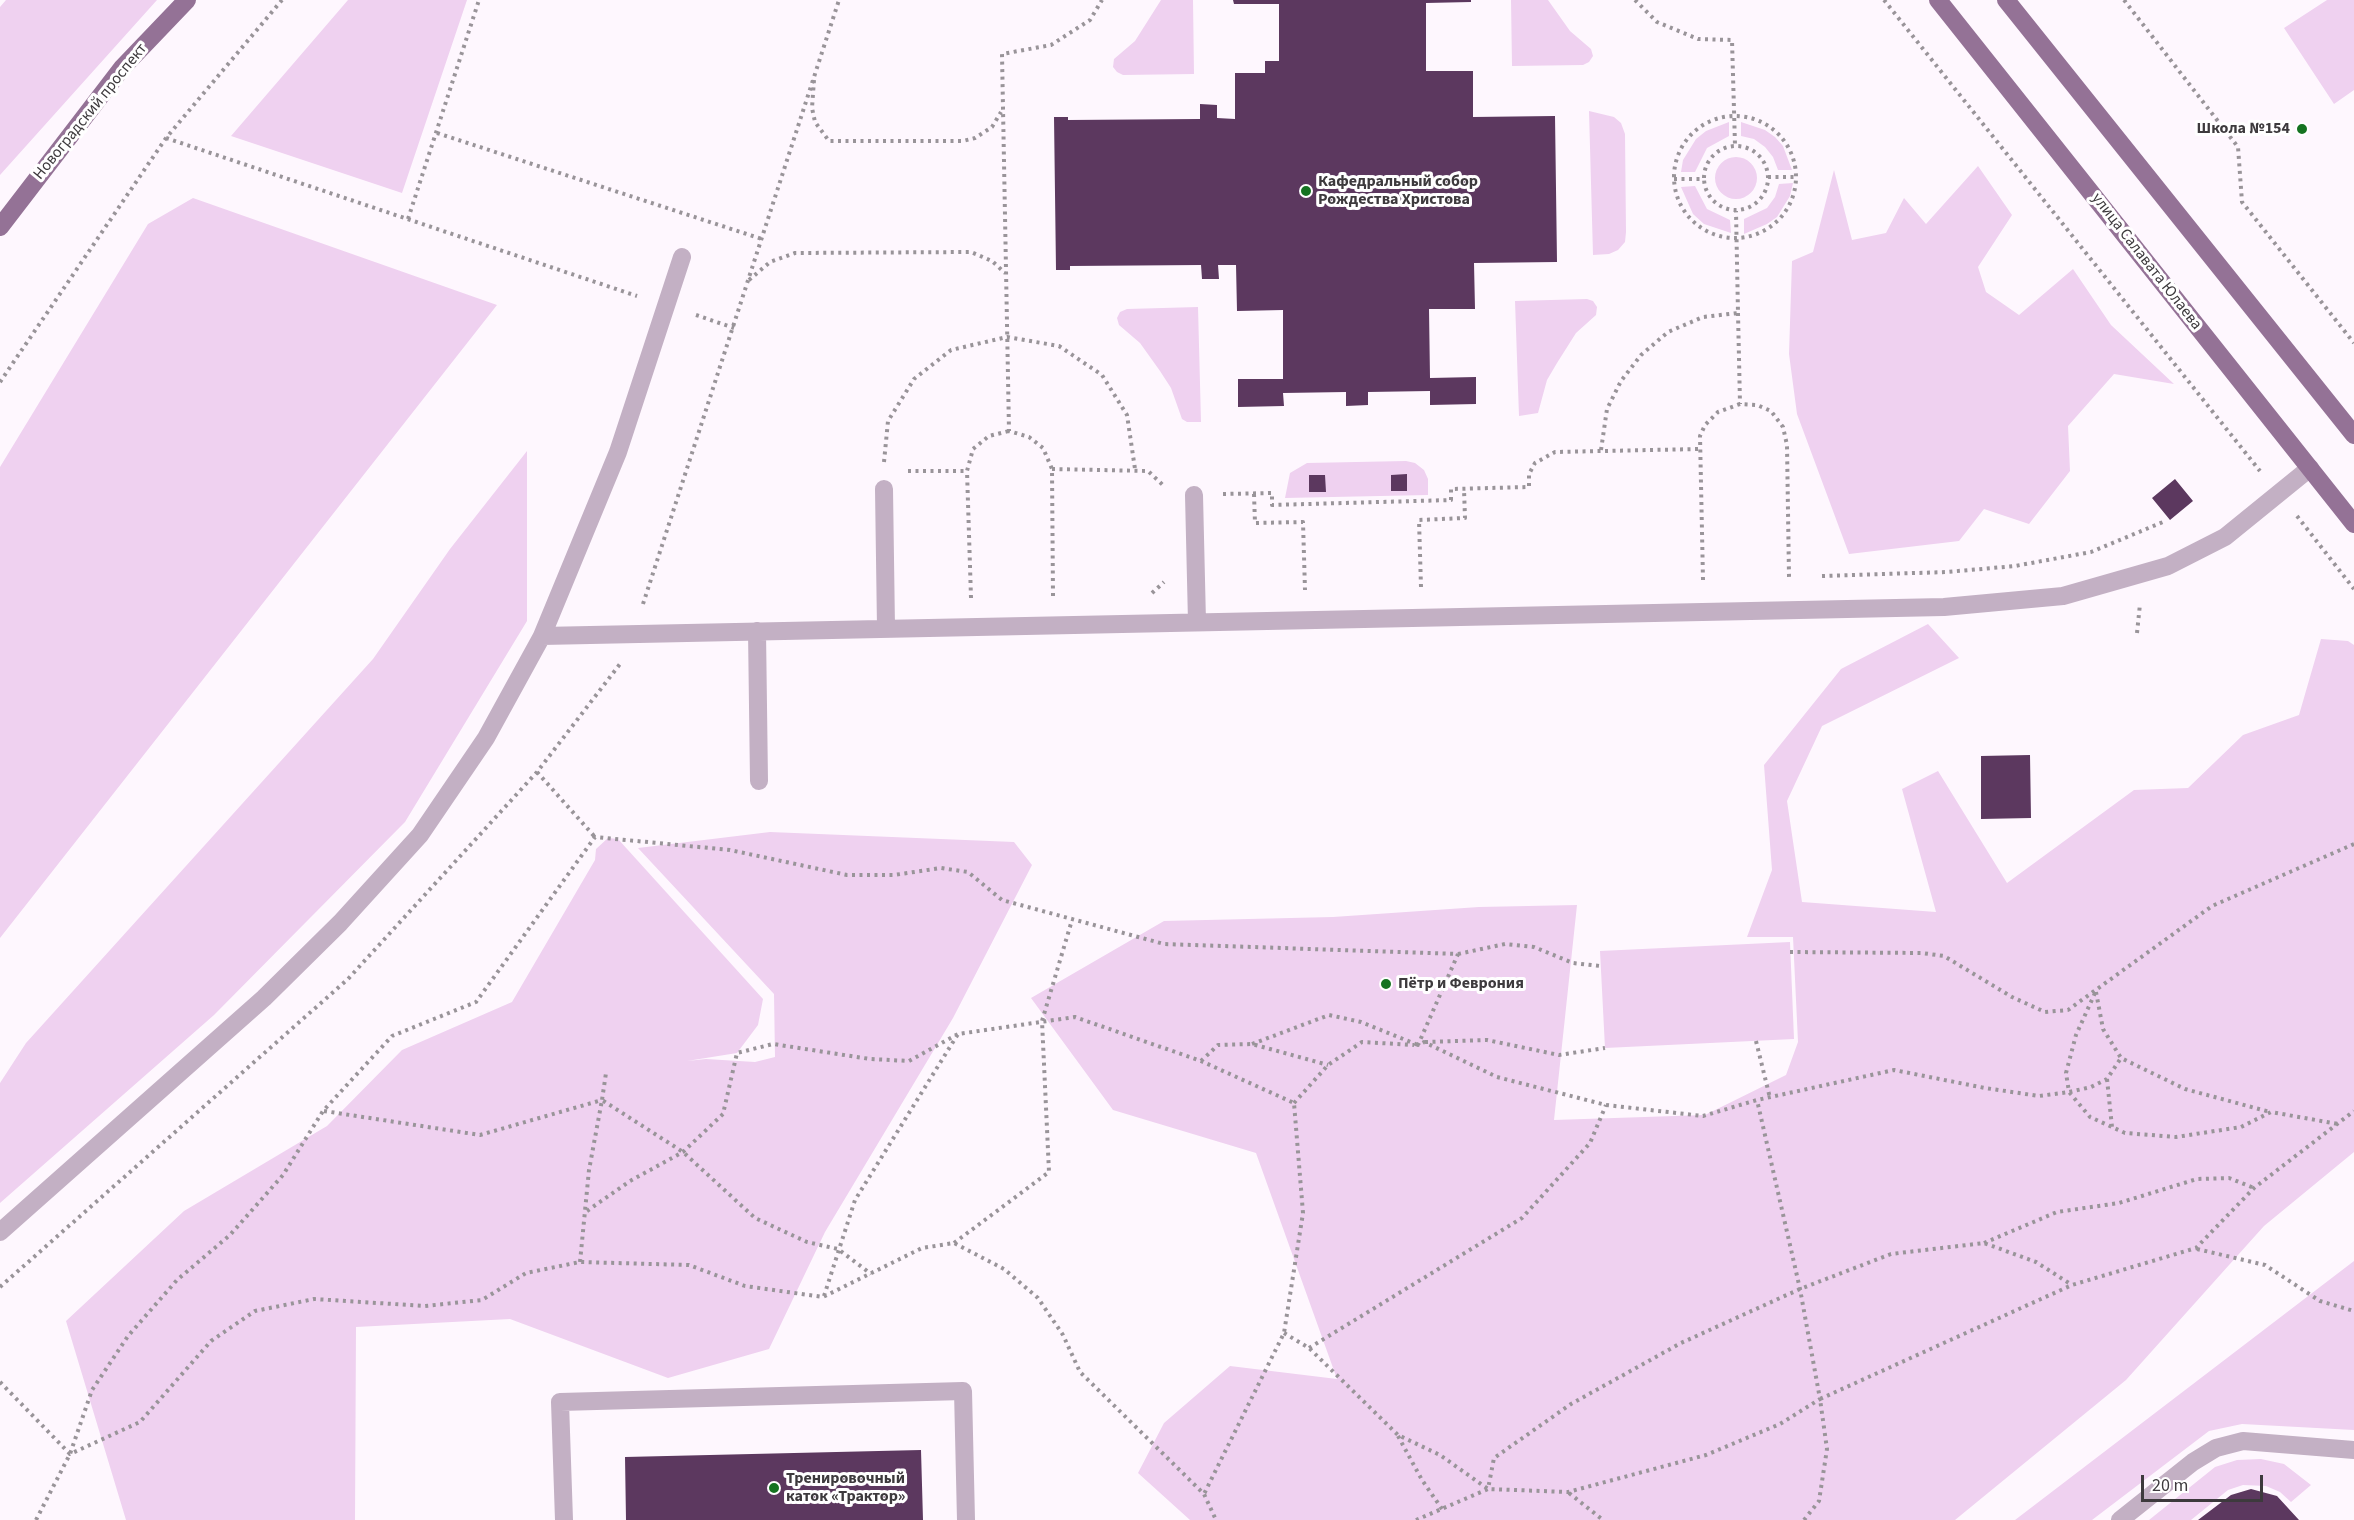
<!DOCTYPE html>
<meta charset="utf-8">
<style>
body{margin:0}
#map{position:relative;width:2354px;height:1520px;overflow:hidden;background:#fef7fe;font-family:"Source Sans 3",sans-serif}
canvas{display:block}
.scale{position:absolute;left:2141px;top:1475px;width:122px;height:27px;box-sizing:border-box;border:3px solid #3d3a3d;border-top:0;padding-left:8px;font-size:18px;line-height:21px;white-space:nowrap;color:#3d3a3d;-webkit-text-stroke:4px #fff;paint-order:stroke}
</style>
<div id="map">
<canvas width="2354" height="1520"></canvas>
<div class="scale">20 m</div>
</div>
<script>
const ctx = document.querySelector('canvas').getContext('2d');
ctx.lineJoin = 'round';
function fill(path, color) { ctx.fillStyle = color; ctx.fill(path, 'evenodd'); }
const shape = rows => new Path2D(rows.map(r => 'M' + r).join(''));
function stroke(path, color, width, dash) { ctx.strokeStyle = color; ctx.lineWidth = width; ctx.lineCap = dash ? 'butt' : 'round'; ctx.setLineDash(dash || []); ctx.stroke(path); }
function write(font, color, halo, rows, align = 'center') {
  ctx.font = font + ' "Source Sans 3",sans-serif'; ctx.lineWidth = 6; ctx.setLineDash([]); ctx.textBaseline = 'middle'; ctx.strokeStyle = halo; ctx.fillStyle = color; for (const [text, x, y, turn = 0] of rows) {
    ctx.save(); ctx.translate(x, y); ctx.rotate((+turn || 0) * Math.PI / 180); ctx.textAlign = isNaN(turn) ? turn : align; if (halo) ctx.strokeText(text, 0, 0); ctx.fillText(text, 0, 0); ctx.restore();
  }
}
const green = shape([
 [6,0,157,0,0,175,0,7],
 [348,0,467,0,402,193,231,136],
 [1161,0,1193,0,1194,74,1123,75,1117,72,1113,67,1114,59,1135,41],
 [1511,0,1548,0,1570,31,1591,49,1593,56,1589,62,1583,65,1512,66],
 [2327,0,2354,0,2354,90,2334,104,2284,28],
 [1589,111,1614,117,1621,123,1625,134,1626,232,1625,242,1618,250,1609,254,1593,255],
 [1729,122,1729,136,1707,148,1695,172,1681,172,1683,160,1696,139,1706,131],
 [1741,122,1765,130,1775,137,1783,146,1792,170,1778,170,1773,157,1765,147,1754,139,1741,136],
 '1715 178a21 21 0 1 1 42 0a21 21 0 1 1-42 0Z',
 [1978,166,2012,215,1978,267,1986,292,2019,315,2073,269,2111,325,2174,384,2114,374,2068,426,2070,471,2029,524,1984,509,1959,541,1849,554,1797,414,1789,354,1792,261,1813,252,1834,170,1852,240,1886,233,1904,198,1926,224],
 [1793,183,1790,196,1777,217,1767,224,1744,234,1744,219,1767,208,1775,197,1779,184],
 [1695,186,1707,209,1730,220,1731,233,1704,224,1693,214,1681,187],
 [193,198,497,305,0,938,0,467,148,224],
 [1587,299,1593,301,1597,307,1596,315,1576,333,1557,363,1547,380,1538,413,1519,416,1515,301],
 [1198,307,1201,422,1187,422,1182,419,1171,388,1160,371,1140,343,1119,325,1117,318,1120,312,1127,309],
 [527,451,527,621,405,822,214,1015,0,1203,0,1083,26,1043,373,659,450,549],
 [1406,461,1415,463,1424,470,1428,479,1428,495,1285,498,1290,473,1307,463],
 [1928,624,1959,658,1822,726,1787,801,1802,902,1936,912,1902,789,1938,771,2007,883,2134,790,2188,788,2243,735,2299,715,2321,639,2348,641,2354,645,2354,1152,2264,1226,2126,1380,1955,1520,1190,1520,1138,1473,1164,1423,1230,1366,1337,1379,1256,1153,1113,1110,1031,998,1164,921,1333,917,1479,907,1577,905,1554,1120,1705,1115,1786,1075,1798,1042,1793,937,1747,937,1772,870,1764,765,1841,669],
 [770,832,1014,842,1032,865,953,1018,825,1232,769,1349,668,1378,510,1319,356,1327,355,1520,126,1520,66,1321,184,1211,327,1126,402,1050,512,1002,595,860,596,849,608,838,618,839,763,999,758,1025,737,1053,687,1061,706,1059,755,1062,775,1057,774,994,638,848],
 [1790,942,1794,1039,1605,1048,1600,951],
 [2354,1261,2354,1430,2242,1424,2209,1431,2092,1520,2015,1520],
 [2261,1459,2284,1464,2311,1485,2291,1502,2280,1492,2266,1486,2243,1485,2228,1490,2191,1520,2149,1520,2215,1467,2237,1460]
]);
const building = shape([
 [1233,0,1471,0,1471,2,1426,3,1426,71,1473,71,1473,117,1555,116,1557,262,1474,263,1475,309,1429,309,1430,378,1476,377,1476,404,1430,405,1430,391,1368,392,1368,405,1346,406,1346,392,1283,393,1284,406,1238,407,1238,379,1283,379,1283,310,1237,311,1236,265,1218,265,1219,279,1202,279,1201,265,1070,266,1070,270,1056,270,1054,117,1068,117,1068,120,1200,119,1200,104,1217,105,1217,118,1235,119,1235,73,1265,73,1265,61,1279,61,1279,4,1234,4],
 [1407,474,1407,491,1391,491,1391,475],
 [1309,475,1325,475,1326,492,1309,492],
 [2175,479,2193,501,2170,520,2152,498],
 [2030,755,2031,818,1981,819,1981,756],
 [921,1450,923,1520,626,1520,625,1457],
 [2251,1489,2277,1496,2299,1520,2198,1520,2231,1495]
]);
const path = shape([
 [1635,0,1657,22,1698,39,1732,40,1735,145],
 [1884,0,2260,471],
 [2124,0,2238,147,2242,202,2354,343],
 [814,80,812,108,815,122,829,141,963,141,975,138,992,127,1001,112],
 '1674 177a61 61 0 1 1 122 0a61 61 0 1 1-122 0Z',
 [437,133,762,239],
 [166,138,637,296],
 '1704 178a32 32 0 1 1 64 0a32 32 0 1 1-64 0Z',
 [1768,177,1797,177],
 [1674,179,1703,179],
 [408,219,479,0],
 [749,280,770,262,795,253,971,252,992,261,1005,273],
 [1738,313,1740,404],
 [696,315,734,328],
 [0,382,166,138,282,0],
 [1601,450,1607,409,1621,381,1641,355,1668,332,1703,317,1738,313,1736,211],
 [884,462,888,421,914,379,951,350,1007,337,1059,346,1102,375,1127,415,1135,469],
 [1052,469,1148,471,1165,487],
 [908,471,967,471],
 [1223,494,1272,493,1272,505,1451,500,1451,489,1529,487,1529,474,1535,463,1555,452,1699,449],
 [1254,494,1255,523,1303,522,1305,590],
 [2297,516,2354,589],
 [1822,576,1947,572,2015,566,2091,552,2163,522],
 [1703,580,1700,436,1705,425,1718,412,1740,404,1757,405,1771,411,1783,427,1787,445,1789,577],
 [1421,587,1419,520,1465,518,1464,489],
 [1152,593,1164,582],
 [1053,596,1052,469,1043,448,1029,437,1009,431,1002,54,1051,45,1090,20,1102,0],
 [971,598,967,471,973,449,989,436,1009,431],
 [643,604,839,0],
 [2137,633,2140,604],
 [537,772,595,837],
 [1790,952,1922,953,1944,956,2012,997,2045,1012,2068,1010,2212,906,2354,844],
 [1458,954,1505,944,1534,947,1573,963,1600,966],
 [2096,992,2103,1029,2121,1058,2185,1089,2270,1112],
 [2095,993,2076,1035,2066,1073,2069,1092,2091,1087,2107,1079,2121,1058],
 [1756,1041,1770,1098],
 [1425,1042,1487,1040,1559,1055,1605,1048],
 [1252,1044,1329,1015,1361,1022,1418,1045],
 [1201,1061,1218,1045,1252,1044,1328,1065],
 [2107,1079,2112,1127],
 [1294,1103,1328,1065,1362,1042,1414,1045],
 [324,1111,480,1135,602,1100,606,1073],
 [587,1211,630,1181,683,1152,723,1114,737,1053,773,1044,870,1059,909,1061,958,1034],
 [954,1243,1049,1172,1042,1021,1072,920],
 [1984,1243,2057,1212,2119,1203,2197,1179,2229,1178,2254,1188],
 [2197,1249,2265,1265,2320,1301,2354,1311],
 [580,1262,589,1170,602,1100,683,1152,755,1218,807,1242,838,1249,871,1274],
 [0,1287,348,979,537,772,620,664],
 [824,1296,855,1200,958,1034,1075,1017,1201,1061,1294,1103,1303,1213,1284,1333,1204,1494],
 [1284,1333,1309,1348,1398,1435,1440,1455,1488,1489,1568,1492,1706,1455,1780,1424,1820,1399,1800,1289,1757,1100],
 [1309,1348,1522,1218,1590,1143,1606,1105],
 [0,1382,70,1454,140,1422,211,1341,255,1311,314,1299,425,1306,482,1300,526,1273,580,1262,689,1265,745,1286,823,1297,922,1248,954,1243,1004,1269,1038,1298,1063,1335,1080,1372,1204,1494,1216,1520],
 [1398,1436,1422,1480,1442,1509],
 [1569,1493,1603,1520],
 [36,1520,70,1454,92,1390,128,1336,177,1280,230,1235,283,1175,323,1111,392,1036,476,1002,595,837,730,850,847,875,894,875,941,868,968,872,1002,900,1164,944,1458,954,1418,1045,1424,1042,1497,1077,1606,1105,1703,1116,1757,1100,1894,1070,1985,1088,2039,1096,2069,1092,2090,1117,2125,1133,2176,1137,2241,1127,2271,1112,2338,1124],
 [1416,1520,1488,1489,1494,1458,1571,1404,1681,1343,1800,1289,1891,1254,1984,1243,2036,1262,2072,1285],
 [1804,1520,1819,1501,1827,1449,1820,1399,2072,1285,2196,1248,2254,1188,2354,1111]
]);
const minor = shape([
 [884,489,886,628],
 [1194,495,1197,622],
 [757,631,759,781],
 [542,636,1944,607,2063,596,2168,566,2225,537,2310,468],
 [0,1232,264,998,340,923,420,835,486,738,542,636,618,452,682,257],
 [564,1520,560,1402,963,1391,966,1520],
 [2120,1520,2193,1462,2216,1448,2243,1441,2354,1450]
]);
const major = shape([
 [1938,0,2354,524],
 [2006,0,2354,435],
 [0,227,122,68,187,0]
]);
const markers = [
 [2302,129,6,"#157321"],
 [1306,191,6,"#157321"],
 [1386,984,6,"#157321"],
 [774,1488,6,"#157321"]
];
const streetNames = [
 ["Новоградский проспект",91,112,-51],
 ["улица Салавата Юлаева",2146,262,52]
];
const poiNames = [
 ["Школа №154",2290,129,"right"],
 ["Кафедральный собор",1318,182],
 ["Рождества Христова",1318,200],
 ["Пётр и Феврония",1398,984],
 ["Тренировочный",786,1479],
 ["каток «Трактор»",786,1497]
];
fill(green, '#efd1f0');
fill(building, '#5c385f');
stroke(path, '#999499', 4, [3, 4.5]);
stroke(minor, '#c3b0c4', 18);
stroke(major, '#947296', 18);
for (const [x, y, r, color] of markers) { const dot = new Path2D(); dot.arc(x, y, r, 0, 2 * Math.PI); ctx.fillStyle = color; ctx.fill(dot); stroke(dot, '#fff', 2); }
write('16px', '#3d3a3d', '#fff', streetNames);
write('bold 16px', '#3d3a3d', '#fff', poiNames, 'left');
</script>
